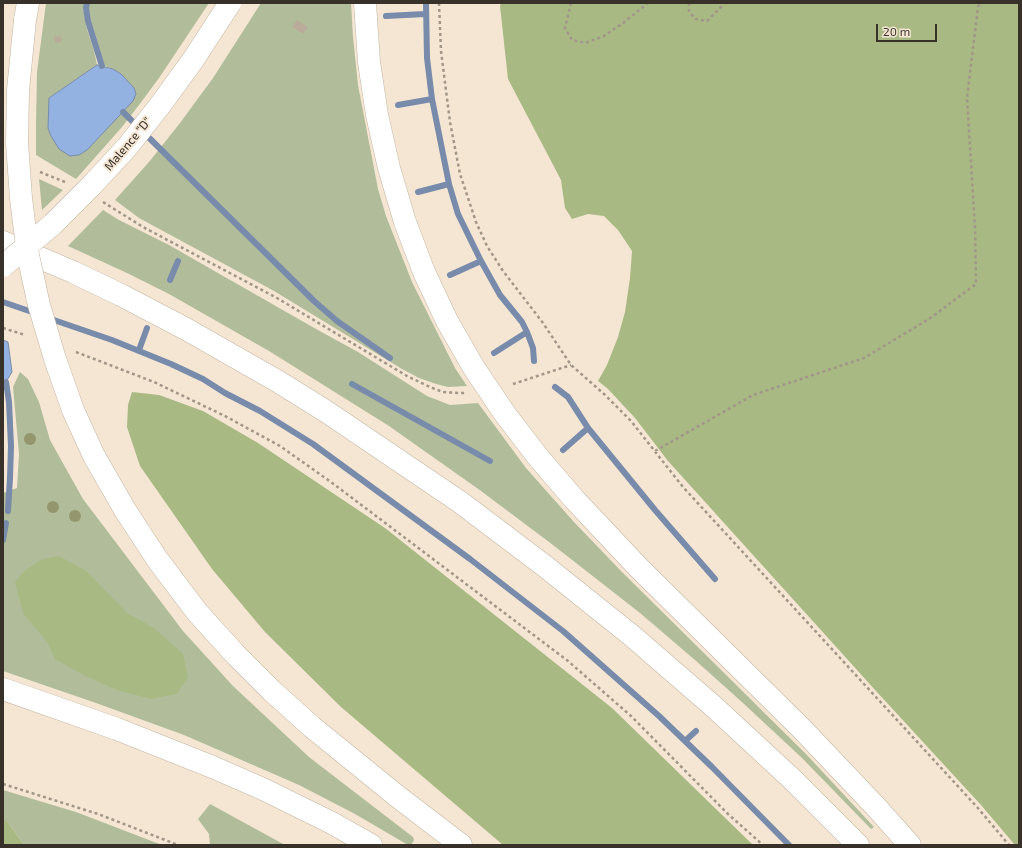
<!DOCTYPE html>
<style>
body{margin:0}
#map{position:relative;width:1022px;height:848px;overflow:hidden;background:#f5e6d3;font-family:"Exo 2",sans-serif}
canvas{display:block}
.frame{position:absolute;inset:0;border:4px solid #37312a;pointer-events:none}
.scale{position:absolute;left:876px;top:24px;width:61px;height:18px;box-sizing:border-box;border:2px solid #37312a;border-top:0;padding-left:5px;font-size:12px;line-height:14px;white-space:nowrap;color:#37312a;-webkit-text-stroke:3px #f5e6d3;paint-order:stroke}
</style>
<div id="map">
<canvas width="1022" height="848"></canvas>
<div class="frame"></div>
<div class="scale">20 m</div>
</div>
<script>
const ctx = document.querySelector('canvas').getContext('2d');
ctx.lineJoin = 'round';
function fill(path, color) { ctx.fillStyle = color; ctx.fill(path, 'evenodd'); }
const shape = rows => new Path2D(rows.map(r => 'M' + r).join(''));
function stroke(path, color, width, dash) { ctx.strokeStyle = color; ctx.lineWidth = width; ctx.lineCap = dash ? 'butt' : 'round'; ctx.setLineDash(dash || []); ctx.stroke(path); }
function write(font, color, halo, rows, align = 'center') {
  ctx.font = font + ' "Exo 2",sans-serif'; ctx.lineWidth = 4; ctx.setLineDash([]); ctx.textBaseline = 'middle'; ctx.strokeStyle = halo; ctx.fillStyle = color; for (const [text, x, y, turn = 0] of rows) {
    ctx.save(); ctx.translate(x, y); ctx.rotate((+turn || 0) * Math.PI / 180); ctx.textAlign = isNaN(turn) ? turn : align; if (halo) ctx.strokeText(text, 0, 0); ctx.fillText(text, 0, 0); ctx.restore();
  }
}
const green = shape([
 [46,3,209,3,159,78,139,105,122,127,76,179,36,155,36,122,37,72],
 [88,5,91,21,105,66,113,69,49,98,97,65,94,51,87,29,83,8],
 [261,3,351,3,353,37,358,85,378,189,386,216,412,282,455,368,467,386,448,387,436,384,419,378,402,369,274,291,139,218,115,200,149,162,180,123,213,78],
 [39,179,63,190,42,210],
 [103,210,119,220,169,245,316,329,358,352,427,396,450,405,478,403,526,468,574,522,621,571,806,754,874,827,871,829,802,758,743,703,695,660,640,613,553,545,481,491,389,426,269,351,169,294,127,273,68,246],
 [20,372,28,379,39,402,50,440,83,499,183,631,233,686,309,757,413,837,414,840,411,845,408,845,355,814,299,785,184,735,96,703,3,671,3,493,17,488,19,454,13,387],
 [3,790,76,812,162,845,24,845,7,821,3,821],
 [210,804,285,845,210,845,209,834,198,819]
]);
const forest = shape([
 [501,3,1019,3,1019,845,1015,845,981,805,876,691,668,461,635,418,608,389,598,381,607,365,618,337,625,312,630,278,632,251,618,230,604,216,588,214,572,219,565,208,561,180,508,79,500,6],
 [132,392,159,395,203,411,258,443,385,528,612,708,753,845,503,845,341,707,265,632,212,569,140,466,127,427,128,405],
 [59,556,86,571,127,613,154,628,183,654,188,677,177,694,151,699,117,690,85,676,55,659,47,642,23,613,15,582,25,570,43,559],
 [3,821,7,821,24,845,3,845]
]);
const water = shape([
 [97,65,113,69,121,74,134,88,136,94,133,101,87,150,79,155,70,156,59,149,51,136,48,128,49,98,97,65],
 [3,340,8,342,12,372,6,382,3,382,3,340]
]);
const stream = shape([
 [87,3,86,8,88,21,102,66],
 [426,3,427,58,432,99,449,184,458,214,481,261,500,295,522,322,527,332,533,348,534,361],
 [386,16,425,14],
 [398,105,432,99],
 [123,112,314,301,337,321,390,358],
 [418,192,449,184],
 [450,275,481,261],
 [170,280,178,261],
 [3,302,35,313],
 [48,318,112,340,171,364,203,379,225,393,260,411,313,444,470,559,563,631,659,716,712,767,789,845],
 [139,350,147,328],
 [494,353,527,332],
 [6,382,9,402,11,446,10,478,8,511],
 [352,384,490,461],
 [555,387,568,397,588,428,655,510,715,579],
 [563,450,588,428],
 [3,540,6,523],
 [685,741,696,731]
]);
const building = shape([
 [297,20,308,27,303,34,292,27],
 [61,36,62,42,55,43,54,37]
]);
const path = shape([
 [439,3,441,51,450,122,460,174,476,222,487,246,503,271,543,323,571,365,604,394,631,421,683,487,977,807,1009,845],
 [571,3,565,28,572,40,585,43,604,36,623,23,648,3],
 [689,3,689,12,696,19,707,21,725,3],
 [40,172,65,182],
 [103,202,143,227,277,298,407,376,430,387,443,392,458,393,466,393],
 [3,328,25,335],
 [76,352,154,382,225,416,280,446,331,482,568,661,631,716,728,814,763,845],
 [513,384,571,365],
 [655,451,753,395,864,358,929,319,976,284,975,228,967,98,978,7,980,3],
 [3,784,98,814,178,845]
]);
const motorway = shape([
 [365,3,369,62,377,115,389,168,405,222,424,272,447,321,474,368,505,414,538,457,574,499,638,567,803,730,877,808,910,845],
 [25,20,28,3],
 [3,242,73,272,121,295,186,329,279,382,327,412,460,502,546,567,631,635,713,706,792,779,858,845],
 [94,456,125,510,157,559,197,612,235,654,272,691,312,727,397,796,461,845],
 [3,689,117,729,215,768,265,790,332,823,371,845]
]);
const motorwayBridge = shape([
 [25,20,18,90,17,143,21,198,28,255,39,305,55,359,73,410,94,456],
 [3,266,53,224,92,185,128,146,161,104,193,60,230,3]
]);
const trees = [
 [30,439],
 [53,507],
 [75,516]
];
const streetNames = [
 ["Malence \"D\"",128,144,-50]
];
fill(green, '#b1bd9a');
fill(forest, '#a8b984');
fill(water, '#94b2e1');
stroke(water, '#788baa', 1);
stroke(stream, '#788baa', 6);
fill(building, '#baac9a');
stroke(motorway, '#c3b5a3', 23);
stroke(path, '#a19688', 2.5, [3, 3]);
stroke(motorway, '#fff', 22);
stroke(motorwayBridge, '#c3b5a3', 23, []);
stroke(motorwayBridge, '#fff', 22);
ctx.fillStyle = '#94966d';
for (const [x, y] of trees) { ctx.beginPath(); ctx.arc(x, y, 6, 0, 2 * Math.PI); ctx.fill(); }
write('12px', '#37312a', '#f5e6d3', streetNames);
</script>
